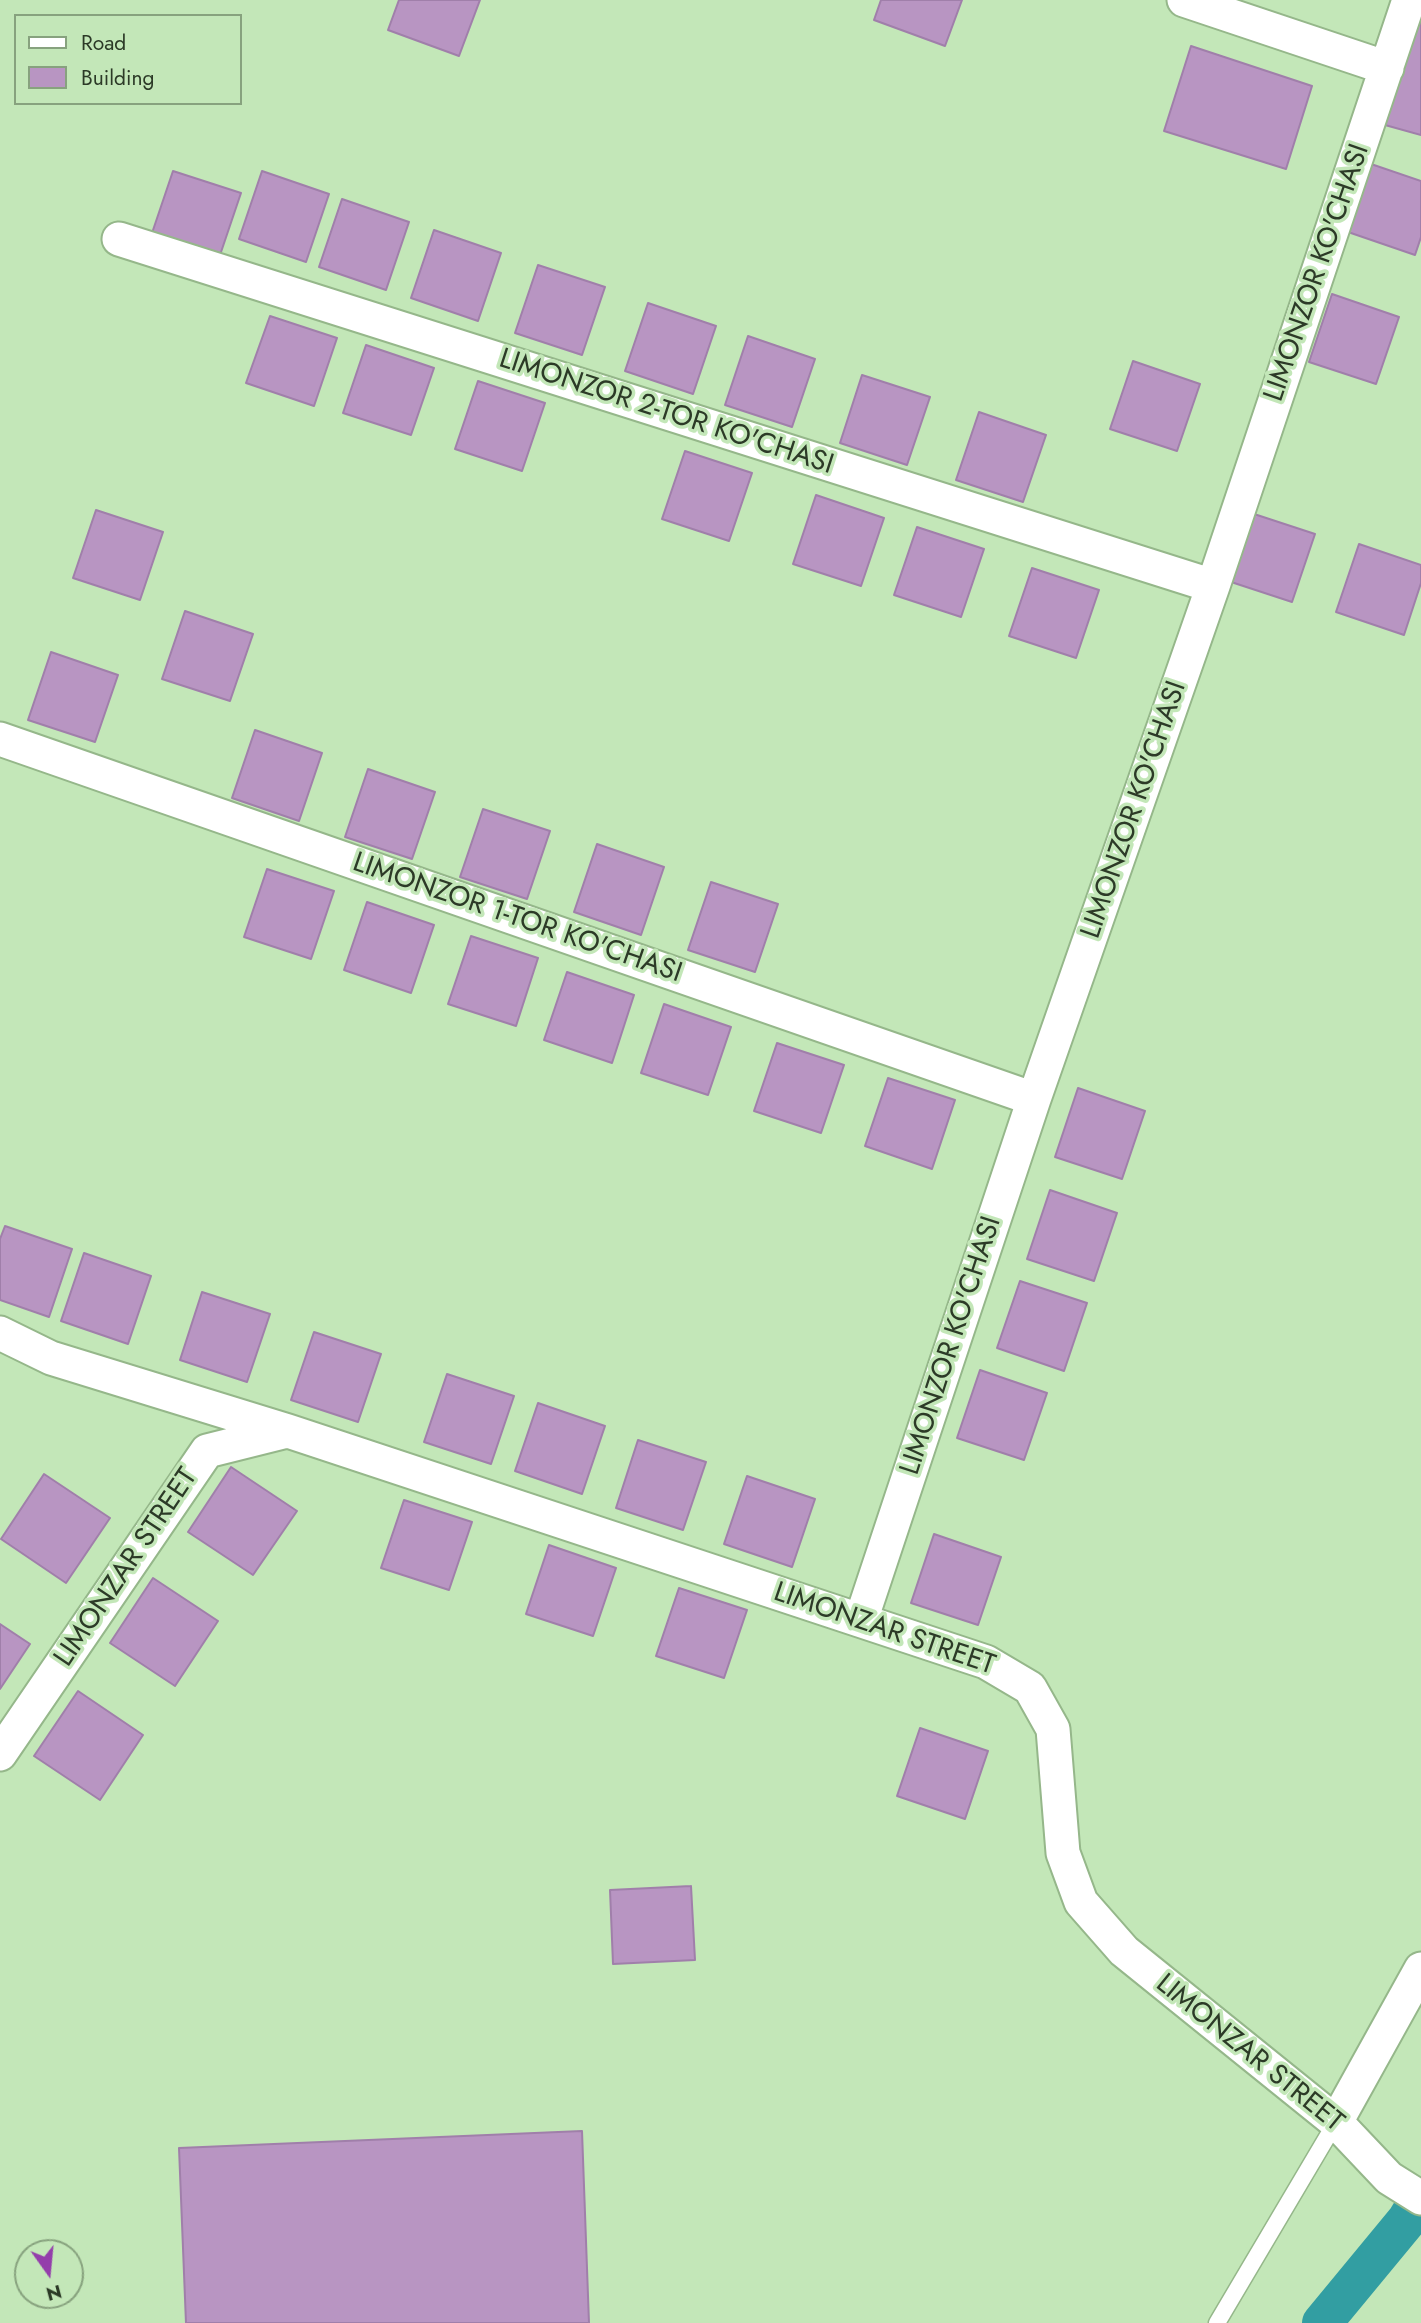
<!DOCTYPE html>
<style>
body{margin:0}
#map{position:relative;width:1421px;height:2323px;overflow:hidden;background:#c3e7b8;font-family:Jost,sans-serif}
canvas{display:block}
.legend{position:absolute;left:14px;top:14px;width:228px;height:91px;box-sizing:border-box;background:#c3e7b8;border:2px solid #87a27e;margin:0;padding:9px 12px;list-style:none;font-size:21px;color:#2c3a27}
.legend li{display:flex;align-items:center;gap:14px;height:35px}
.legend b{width:35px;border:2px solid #87a27e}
.north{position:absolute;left:14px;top:2239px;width:70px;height:70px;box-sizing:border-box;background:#c3e7b8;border:2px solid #87a27e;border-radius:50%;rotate:165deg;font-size:19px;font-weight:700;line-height:28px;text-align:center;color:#2c3a27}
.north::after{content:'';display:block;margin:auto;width:24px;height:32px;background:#943eab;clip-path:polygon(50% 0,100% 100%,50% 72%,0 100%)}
</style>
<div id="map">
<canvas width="1421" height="2323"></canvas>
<ul class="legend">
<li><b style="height:9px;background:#fff"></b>Road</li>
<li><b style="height:19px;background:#b895c2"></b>Building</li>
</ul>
<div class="north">N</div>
</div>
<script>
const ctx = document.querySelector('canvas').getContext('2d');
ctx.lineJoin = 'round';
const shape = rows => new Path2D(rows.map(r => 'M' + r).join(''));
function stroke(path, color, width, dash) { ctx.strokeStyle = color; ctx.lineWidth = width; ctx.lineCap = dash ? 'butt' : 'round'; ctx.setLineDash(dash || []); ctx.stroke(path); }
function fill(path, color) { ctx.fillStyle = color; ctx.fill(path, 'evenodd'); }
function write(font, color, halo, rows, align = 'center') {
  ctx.font = font + ' Jost,sans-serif'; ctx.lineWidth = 7; ctx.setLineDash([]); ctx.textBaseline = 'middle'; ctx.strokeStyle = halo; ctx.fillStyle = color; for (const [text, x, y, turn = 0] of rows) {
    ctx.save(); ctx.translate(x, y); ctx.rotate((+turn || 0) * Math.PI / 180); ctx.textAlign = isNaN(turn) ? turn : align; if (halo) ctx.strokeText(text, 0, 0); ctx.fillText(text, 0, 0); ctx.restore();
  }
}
const canal = shape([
 [1322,2323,1407,2220,1421,2197]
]);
const building = shape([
 [399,0,480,0,459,56,388,30,399,0],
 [881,0,962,0,945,46,874,20,881,0],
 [1421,13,1421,135,1385,125,1421,13],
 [1191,46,1312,86,1286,169,1164,131,1191,46],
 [1371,164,1421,181,1421,237,1415,255,1348,232,1371,164],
 [173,171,241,193,218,261,150,239,173,171],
 [262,171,329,194,306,262,239,239,262,171],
 [342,199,409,222,386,290,319,267,342,199],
 [434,230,501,253,478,321,411,298,434,230],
 [538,265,605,287,582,355,515,333,538,265],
 [1332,294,1399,317,1376,384,1309,362,1332,294],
 [648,303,716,326,693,394,625,371,648,303],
 [270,316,337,338,314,406,246,383,270,316],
 [748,336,815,359,792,427,725,405,748,336],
 [366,345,434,368,411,435,343,413,366,345],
 [1133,361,1200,384,1177,451,1110,429,1133,361],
 [862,375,930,397,907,465,840,443,862,375],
 [478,381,545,403,522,471,455,449,478,381],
 [979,412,1046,435,1023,502,956,480,979,412],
 [685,451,752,473,729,541,662,519,685,451],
 [816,495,884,518,861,586,793,564,816,495],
 [96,510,163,532,140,600,73,578,96,510],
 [1248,512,1315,534,1292,602,1225,580,1248,512],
 [917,527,984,549,961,617,894,595,917,527],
 [1359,544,1421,565,1421,583,1404,635,1336,612,1359,544],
 [1032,568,1099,590,1076,658,1009,636,1032,568],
 [185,611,253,634,230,701,162,679,185,611],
 [51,652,118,675,95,742,28,720,51,652],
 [255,730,322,753,299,821,232,798,255,730],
 [368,769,435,792,412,859,345,837,368,769],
 [483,809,550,831,527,899,460,877,483,809],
 [597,844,664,867,641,935,574,912,597,844],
 [267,869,334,891,311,959,244,937,267,869],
 [711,882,778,904,755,972,688,950,711,882],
 [367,902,434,925,411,993,344,970,367,902],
 [471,936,538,958,516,1026,448,1004,471,936],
 [567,972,634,995,612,1063,544,1040,567,972],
 [664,1004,731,1027,708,1095,641,1073,664,1004],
 [777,1043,844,1065,821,1133,754,1111,777,1043],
 [888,1078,955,1100,932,1169,865,1146,888,1078],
 [1078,1088,1145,1111,1122,1179,1055,1157,1078,1088],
 [1050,1190,1117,1213,1094,1281,1027,1259,1050,1190],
 [5,1226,72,1249,49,1317,0,1300,0,1239,5,1226],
 [84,1253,151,1276,128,1344,61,1321,84,1253],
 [1020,1281,1087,1303,1064,1371,997,1348,1020,1281],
 [202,1292,270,1314,247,1382,180,1360,202,1292],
 [314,1332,381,1354,358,1422,291,1400,314,1332],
 [980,1370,1047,1393,1024,1460,957,1438,980,1370],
 [447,1374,514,1396,491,1464,424,1442,447,1374],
 [538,1403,605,1426,582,1494,515,1471,538,1403],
 [638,1440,706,1462,683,1530,616,1508,638,1440],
 [231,1467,297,1511,253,1575,188,1532,231,1467],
 [44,1474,110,1518,66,1583,1,1539,44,1474],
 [747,1476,815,1499,792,1567,724,1544,747,1476],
 [404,1500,472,1522,449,1590,381,1568,404,1500],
 [934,1534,1001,1557,978,1625,911,1603,934,1534],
 [549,1545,616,1568,593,1636,526,1614,549,1545],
 [153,1578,218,1621,175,1686,110,1643,153,1578],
 [679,1588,747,1610,724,1678,656,1656,679,1588],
 [0,1624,30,1644,0,1689,0,1624],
 [78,1691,143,1735,100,1800,34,1756,78,1691],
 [920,1728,988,1751,965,1819,897,1796,920,1728],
 [691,1886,695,1960,613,1964,610,1890,691,1886],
 [582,2131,589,2323,186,2323,179,2148,582,2131]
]);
const lane = shape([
 [1217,2323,1336,2122]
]);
const street = shape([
 [1184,0,1387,68],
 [119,239,1213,586],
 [0,739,1034,1099],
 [0,1333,51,1358,288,1431,986,1662,1030,1688,1053,1729,1063,1853,1081,1902,1124,1951,1336,2122,1389,2178,1421,2198],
 [861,1620,1034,1099,1213,586,1409,0],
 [0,1754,207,1451,287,1431],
 [1336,2122,1421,1969]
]);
const streetNames = [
 ["LIMONZOR KO'CHASI",1318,273,-71],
 ["LIMONZOR 2-TOR KO'CHASI",666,413,18],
 ["LIMONZOR KO'CHASI",1135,810,-71],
 ["LIMONZOR 1-TOR KO'CHASI",517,919,19],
 ["LIMONZOR KO'CHASI",952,1346,-72],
 ["LIMONZAR STREET",127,1568,-56],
 ["LIMONZAR STREET",884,1630,19],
 ["LIMONZAR STREET",1249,2054,39]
];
stroke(canal, '#329ea2', 40);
fill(building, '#b895c2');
stroke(building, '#a07faa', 2);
stroke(lane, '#95b78a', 19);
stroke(street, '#95b78a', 37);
stroke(lane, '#fff', 16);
stroke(street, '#fff', 33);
write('28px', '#2c3a27', '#c3e7b8', streetNames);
</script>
